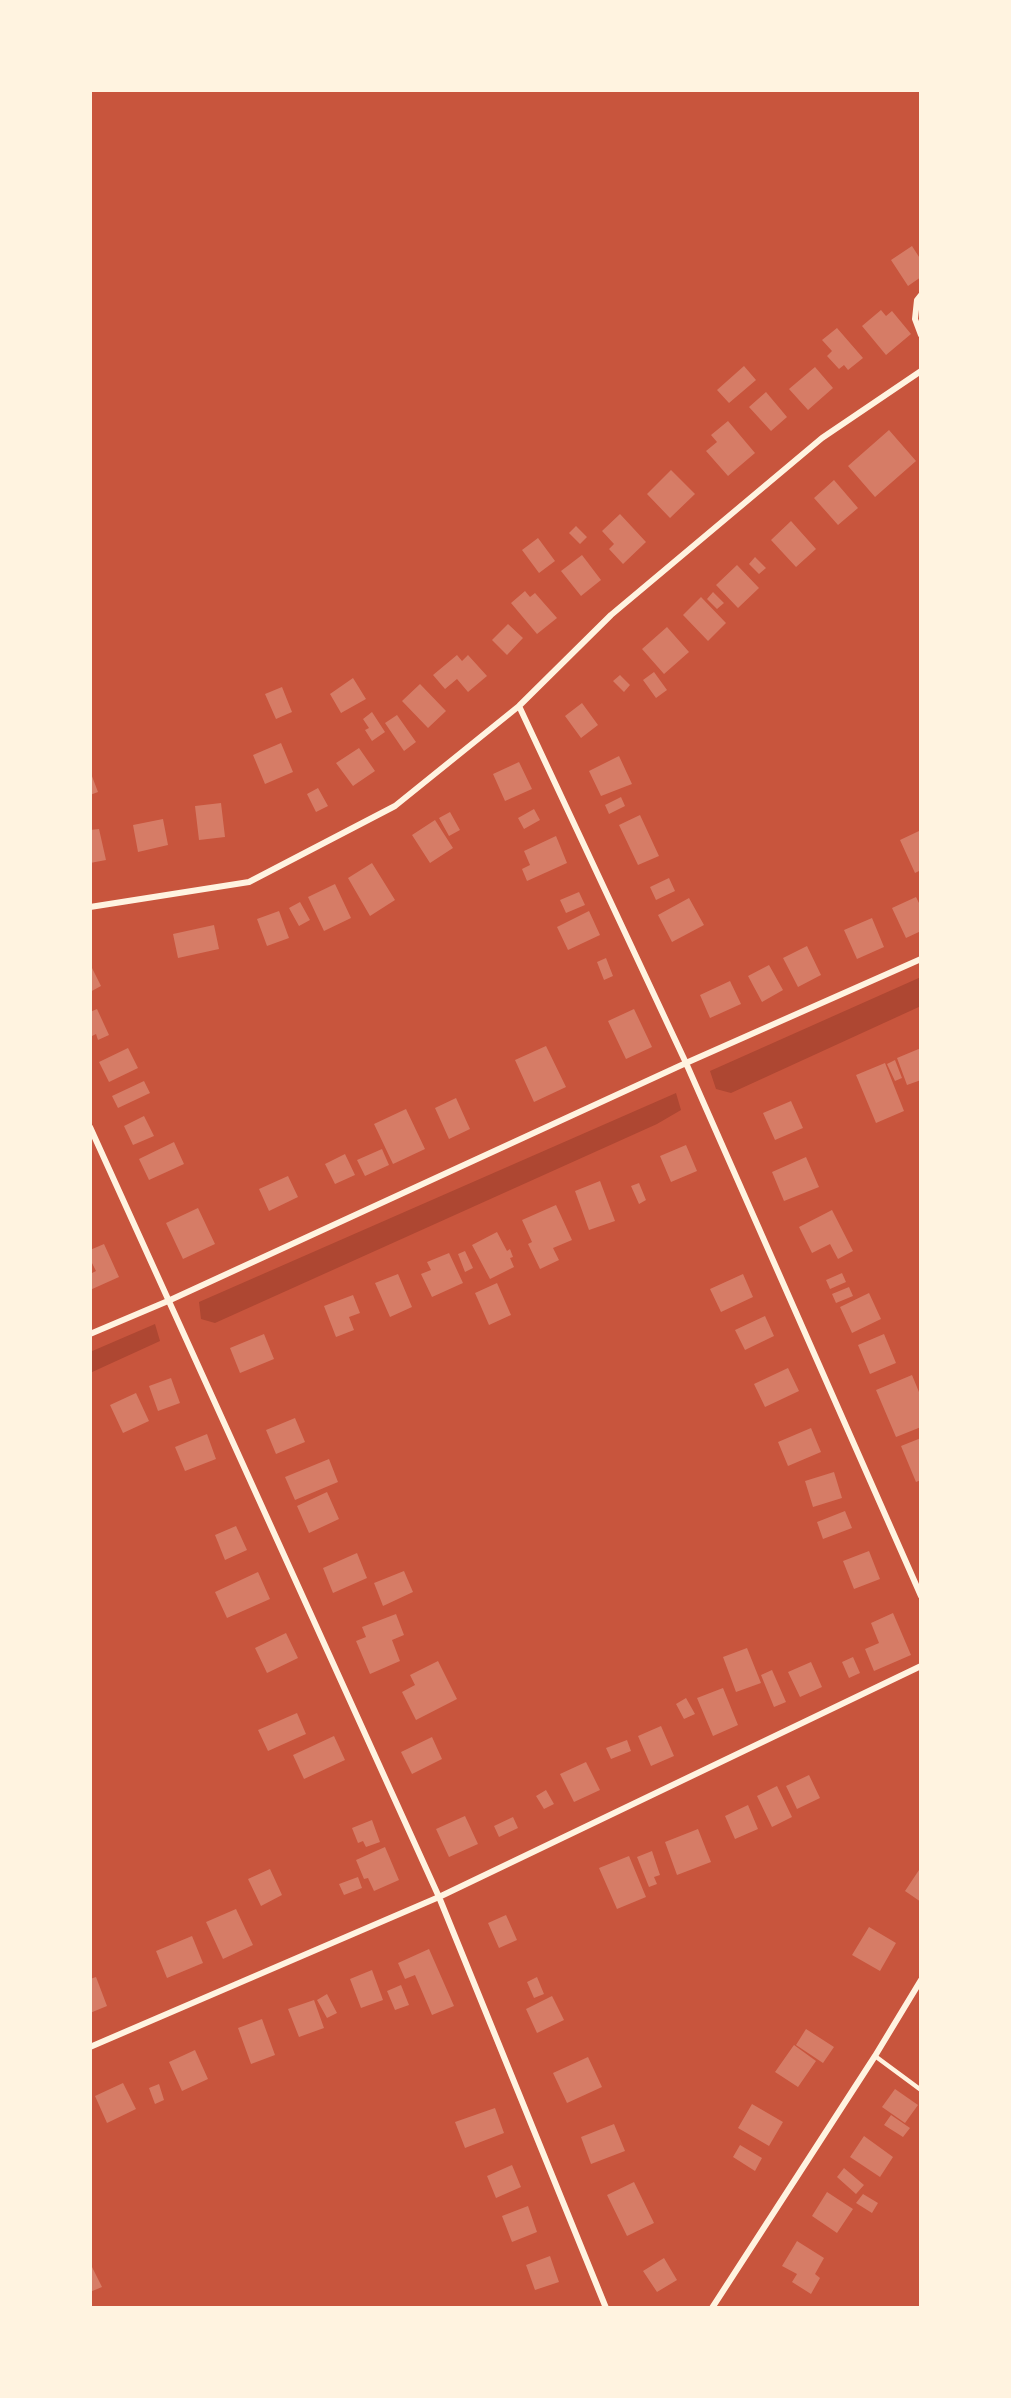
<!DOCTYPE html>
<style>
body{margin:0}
#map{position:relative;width:1011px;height:2398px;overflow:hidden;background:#c8553d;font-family:Montserrat,sans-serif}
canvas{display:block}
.frame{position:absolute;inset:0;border:92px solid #fff3e0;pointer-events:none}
</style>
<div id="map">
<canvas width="1011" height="2398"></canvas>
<div class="frame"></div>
</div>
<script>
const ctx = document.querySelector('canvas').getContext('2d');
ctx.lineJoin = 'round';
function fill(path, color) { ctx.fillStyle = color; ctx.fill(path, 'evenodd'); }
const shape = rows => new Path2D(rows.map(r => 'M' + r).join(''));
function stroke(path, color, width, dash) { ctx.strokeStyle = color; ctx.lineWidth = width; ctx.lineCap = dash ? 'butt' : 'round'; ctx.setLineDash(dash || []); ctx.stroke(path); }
const green = shape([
 [921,977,921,1006,731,1093,716,1089,710,1071],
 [676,1093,681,1110,657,1124,215,1323,201,1319,199,1302],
 [155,1324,160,1341,90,1373,90,1352]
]);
const building = shape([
 [912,246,921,260,921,277,908,286,891,260],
 [881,310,886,316,892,311,911,334,886,355,862,326],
 [837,328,863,358,848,370,844,365,839,369,827,356,832,351,822,340],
 [744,366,756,380,729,403,717,390],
 [815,367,833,388,808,410,789,389],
 [766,392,787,417,771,431,749,407],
 [728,421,755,453,728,476,706,451,717,442,711,435],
 [889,430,916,461,875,497,848,466],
 [671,470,695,494,670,518,647,494],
 [834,480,858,508,838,525,814,498],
 [620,514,646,542,623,564,609,549,614,544,602,531],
 [791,521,816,549,796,567,771,540],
 [576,526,587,537,580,544,569,533],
 [538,538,555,561,539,573,522,550],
 [582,555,601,580,581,596,561,571],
 [755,557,766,568,759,574,749,564],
 [737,565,759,588,738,608,716,585],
 [525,591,530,597,535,593,557,618,537,634,511,603],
 [713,592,724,603,717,609,707,599],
 [701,597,726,623,708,641,683,615],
 [508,624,523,638,507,655,492,640],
 [667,627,689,652,664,674,642,649],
 [457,655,462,661,468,655,487,676,468,692,457,679,445,689,433,675],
 [654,672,667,690,656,698,643,680],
 [620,675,630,685,624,692,613,681],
 [353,678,366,699,341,713,330,694],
 [420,684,446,711,428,728,402,701],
 [282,687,292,712,276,719,265,694],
 [582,703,598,725,581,738,565,716],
 [372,712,385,732,372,741,365,730,369,728,363,719],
 [397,715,416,742,404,751,385,723],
 [281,743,293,772,265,784,253,755],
 [359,748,375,771,353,786,336,763],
 [619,756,632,784,601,796,589,771],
 [519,762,532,789,505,801,493,774],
 [90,771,98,792,90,795],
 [318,788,328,806,316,812,307,794],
 [621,797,625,806,609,814,605,805],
 [221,803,225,837,199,840,195,806],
 [534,809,540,820,524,829,518,818],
 [450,812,460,830,449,836,439,818],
 [640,815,659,856,638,865,619,825],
 [163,819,168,845,138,852,133,825],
 [435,820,453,848,430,863,412,835],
 [99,829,106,860,90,863,90,830],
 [919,831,921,835,921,870,915,873,900,840],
 [556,836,567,863,527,881,522,869,530,865,524,851],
 [372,863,395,900,370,916,348,878],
 [669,878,675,891,656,900,650,887],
 [335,884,351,918,324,931,308,897],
 [579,892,585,905,566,913,560,900],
 [916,897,921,907,921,931,906,938,892,908],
 [689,898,704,925,672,942,658,915],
 [300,902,310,920,299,926,289,908],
 [279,911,289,938,267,946,257,919],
 [589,911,600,935,568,950,557,927],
 [872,918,884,947,857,959,844,930],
 [214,925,219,949,178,958,173,934],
 [807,946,821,975,798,987,783,958],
 [606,958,613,976,604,980,597,962],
 [90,964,101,986,90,992],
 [769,965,783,990,762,1002,748,976],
 [730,981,741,1004,710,1018,700,995],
 [97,1009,109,1035,98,1040,96,1034,90,1037,90,1012],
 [634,1009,652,1047,626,1059,608,1021],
 [546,1046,566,1087,534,1102,515,1060],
 [128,1048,138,1068,109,1082,99,1062],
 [921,1048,921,1080,907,1085,897,1058],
 [895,1060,902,1078,895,1081,887,1064],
 [885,1063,904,1111,876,1123,856,1075],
 [144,1081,150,1093,118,1108,112,1096],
 [456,1098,470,1129,449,1139,435,1108],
 [791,1101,803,1128,775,1140,763,1113],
 [406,1109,425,1149,393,1164,374,1124],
 [144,1116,154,1136,133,1145,124,1126],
 [174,1142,184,1164,149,1180,139,1159],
 [686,1145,697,1171,671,1182,660,1156],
 [382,1149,389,1165,365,1176,357,1160],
 [345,1154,355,1175,335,1184,325,1164],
 [806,1157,819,1187,784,1201,772,1172],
 [288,1176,298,1197,269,1211,259,1189],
 [600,1181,615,1221,589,1230,575,1191],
 [639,1183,646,1200,639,1204,631,1186],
 [556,1205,572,1240,553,1248,559,1260,540,1269,528,1244,532,1242,522,1220],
 [198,1208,215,1244,183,1259,166,1223],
 [832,1210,853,1251,838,1259,830,1244,812,1253,799,1227],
 [497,1232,507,1251,510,1249,513,1257,510,1258,514,1267,490,1279,472,1245],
 [104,1244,119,1277,90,1290,90,1274,96,1271,90,1259,90,1250],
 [465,1251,473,1268,465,1272,458,1254],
 [449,1253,463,1283,432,1297,421,1274,431,1270,427,1262],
 [842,1273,846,1282,830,1289,826,1280],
 [398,1274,412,1307,390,1317,375,1283],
 [743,1274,753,1297,721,1312,710,1289],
 [497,1283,511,1315,489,1325,475,1293],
 [849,1287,853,1296,836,1303,832,1294],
 [869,1293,881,1319,852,1333,840,1307],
 [353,1295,360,1313,349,1317,354,1330,336,1337,324,1306],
 [765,1316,774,1336,745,1350,735,1330],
 [264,1334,274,1359,240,1373,230,1348],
 [884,1334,896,1363,870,1374,858,1345],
 [788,1368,799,1391,765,1407,754,1384],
 [912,1375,921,1397,921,1427,896,1437,876,1390],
 [171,1378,180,1403,158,1411,149,1386],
 [136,1393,149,1421,123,1433,110,1405],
 [295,1418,305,1442,276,1454,266,1430],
 [811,1428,821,1452,788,1466,778,1442],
 [207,1434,216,1459,185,1471,175,1447],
 [921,1438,921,1480,916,1482,901,1446],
 [329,1459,338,1482,295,1500,285,1477],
 [834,1472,842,1498,813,1507,805,1481],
 [327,1492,339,1519,309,1533,297,1506],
 [845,1511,852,1528,823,1539,817,1522],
 [236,1526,247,1550,225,1560,215,1535],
 [869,1551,880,1579,854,1589,843,1561],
 [357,1553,367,1578,333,1593,323,1568],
 [404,1571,413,1592,383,1606,374,1583],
 [258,1572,270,1599,227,1618,215,1592],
 [893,1613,911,1655,874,1671,865,1649,879,1643,871,1623],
 [396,1614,404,1635,392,1640,400,1661,370,1674,356,1641,366,1637,362,1627],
 [286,1633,298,1658,267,1673,255,1648],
 [747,1648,761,1683,736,1692,723,1657],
 [853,1657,860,1673,849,1678,842,1662],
 [438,1661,457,1699,416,1720,402,1692,415,1685,410,1675],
 [811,1662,822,1687,800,1697,788,1672],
 [772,1670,786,1702,774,1707,761,1675],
 [723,1688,738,1725,713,1736,697,1698],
 [686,1698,695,1714,684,1719,676,1704],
 [297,1713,306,1734,268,1751,258,1730],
 [661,1726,674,1756,651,1766,638,1736],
 [334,1736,345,1760,304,1779,293,1755],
 [432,1737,442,1759,412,1774,401,1752],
 [627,1740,631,1751,611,1759,606,1748],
 [586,1762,600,1790,574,1802,560,1774],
 [809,1775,820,1798,797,1809,786,1786],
 [777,1786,792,1817,772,1827,757,1796],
 [546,1790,554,1804,544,1809,536,1796],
 [748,1805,758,1829,735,1839,725,1816],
 [465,1816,478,1844,449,1857,436,1829],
 [513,1817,518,1828,499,1837,494,1826],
 [372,1820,380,1842,366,1847,363,1841,358,1843,352,1828],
 [698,1829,711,1862,677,1875,665,1842],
 [385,1847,399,1880,374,1891,368,1878,364,1879,356,1860],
 [652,1851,660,1875,654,1877,657,1884,649,1887,637,1857],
 [629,1856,646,1897,617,1909,599,1868],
 [921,1867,921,1902,905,1891],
 [270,1869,282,1895,261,1906,248,1879],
 [358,1877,362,1888,344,1895,339,1884],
 [236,1909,253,1945,223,1959,206,1922],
 [506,1915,517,1940,499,1948,488,1923],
 [869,1927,896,1943,880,1971,852,1955],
 [192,1936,203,1963,167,1978,156,1951],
 [429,1949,454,2006,432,2015,415,1975,405,1979,398,1963],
 [372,1970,383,2000,361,2008,350,1979],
 [96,1977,107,2006,90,2013,90,1979],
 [537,1977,544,1994,534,1998,527,1982],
 [401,1985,409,2005,395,2010,387,1991],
 [327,1994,337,2013,327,2018,317,2000],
 [552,1996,564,2020,537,2033,526,2009],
 [314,2000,324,2028,299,2037,288,2009],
 [262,2019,275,2055,251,2064,238,2028],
 [806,2029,834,2047,823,2063,796,2045],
 [794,2045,816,2061,798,2087,775,2072],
 [195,2050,208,2079,182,2091,169,2062],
 [588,2057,602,2087,567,2103,553,2073],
 [123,2083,136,2109,107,2123,95,2096],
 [159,2084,164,2100,155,2104,149,2088],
 [895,2089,918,2105,905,2123,882,2107],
 [752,2104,783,2122,769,2146,738,2128],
 [495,2108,504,2133,465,2148,455,2122],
 [891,2115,910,2128,903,2137,884,2125],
 [614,2124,625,2151,591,2164,581,2137],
 [864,2136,893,2157,880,2177,850,2157],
 [740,2145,762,2158,755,2171,733,2157],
 [512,2165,521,2187,496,2198,487,2176],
 [844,2168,864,2185,856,2194,837,2177],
 [634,2182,654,2223,627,2236,607,2195],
 [827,2192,853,2209,837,2233,812,2216],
 [863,2194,878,2203,872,2213,856,2203],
 [528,2206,537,2232,512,2242,502,2216],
 [797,2241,824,2258,815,2274,820,2278,811,2294,792,2282,797,2274,782,2266],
 [550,2256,559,2282,535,2290,526,2265],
 [664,2258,677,2280,657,2292,643,2271],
 [90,2263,102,2287,90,2292]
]);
const service = shape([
 [875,2056,921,2090]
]);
const minor = shape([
 [921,295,917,300,915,319,921,335],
 [519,706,686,1063,921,1596],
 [90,907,249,882,395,806,519,706,611,615,822,438,921,371],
 [90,1127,439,1897,606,2308],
 [90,1334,168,1301,686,1063,921,959],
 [90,2047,439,1897,921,1666],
 [712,2308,875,2056,921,1980]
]);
fill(green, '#ae4732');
fill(building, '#d67c66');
stroke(service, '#fff3e0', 4.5);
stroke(minor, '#fff3e0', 6);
</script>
